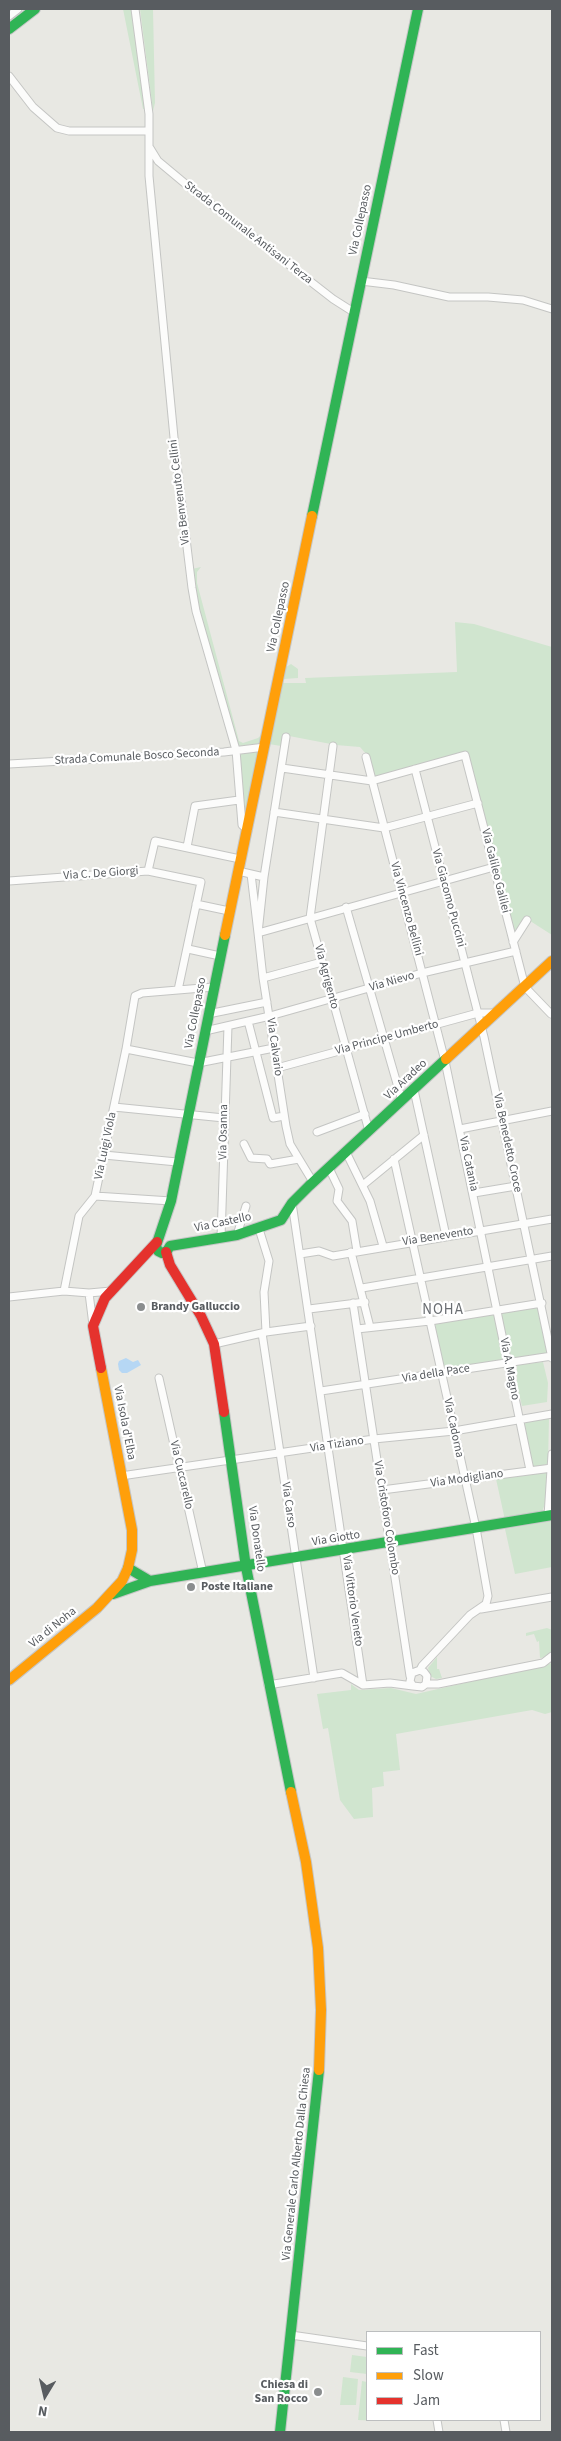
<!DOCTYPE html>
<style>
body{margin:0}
#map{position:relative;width:561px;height:2441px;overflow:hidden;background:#e8e8e3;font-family:"Source Sans 3",sans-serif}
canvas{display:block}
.frame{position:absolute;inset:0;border:10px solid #585c60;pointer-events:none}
.legend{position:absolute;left:366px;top:2331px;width:175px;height:90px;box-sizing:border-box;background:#fff;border:1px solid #bcbebf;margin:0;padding:6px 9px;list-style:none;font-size:15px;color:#585c60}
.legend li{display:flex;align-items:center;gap:10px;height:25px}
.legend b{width:25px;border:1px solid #bcbebf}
.north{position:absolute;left:20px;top:2371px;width:50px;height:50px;-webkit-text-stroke:4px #fff;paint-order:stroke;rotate:189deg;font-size:14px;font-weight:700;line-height:20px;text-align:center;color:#585c60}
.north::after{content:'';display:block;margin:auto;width:18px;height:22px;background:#585c60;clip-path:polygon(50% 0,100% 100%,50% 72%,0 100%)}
</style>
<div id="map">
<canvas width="561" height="2441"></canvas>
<div class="frame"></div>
<ul class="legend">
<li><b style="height:6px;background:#30b455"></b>Fast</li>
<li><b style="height:6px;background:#ff9f0a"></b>Slow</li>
<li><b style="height:6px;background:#e5322d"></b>Jam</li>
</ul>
<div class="north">N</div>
</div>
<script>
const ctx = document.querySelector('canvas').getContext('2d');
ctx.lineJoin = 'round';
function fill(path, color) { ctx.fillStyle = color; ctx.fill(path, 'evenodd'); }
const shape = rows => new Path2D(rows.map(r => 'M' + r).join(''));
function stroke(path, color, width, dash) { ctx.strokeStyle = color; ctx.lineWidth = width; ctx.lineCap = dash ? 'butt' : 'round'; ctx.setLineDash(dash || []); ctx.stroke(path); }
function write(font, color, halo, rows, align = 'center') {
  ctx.font = font + ' "Source Sans 3",sans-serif'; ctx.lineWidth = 4.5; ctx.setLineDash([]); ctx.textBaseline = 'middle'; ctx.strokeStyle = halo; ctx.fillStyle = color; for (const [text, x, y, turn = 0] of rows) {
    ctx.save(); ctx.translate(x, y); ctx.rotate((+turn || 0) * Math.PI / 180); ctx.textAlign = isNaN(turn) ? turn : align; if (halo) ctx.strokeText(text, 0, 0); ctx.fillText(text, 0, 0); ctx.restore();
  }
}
const green = shape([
 [123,9,131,9,145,109,143,109],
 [140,9,153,9,155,103,153,111],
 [201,567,197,572,197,583,239,741,243,743,258,738,261,735,268,712,262,743,240,746,237,743,196,597,192,569],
 [455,622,474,624,552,647,552,935,524,917,516,930,514,929,467,752,374,777,367,755,360,747,336,745,284,735,281,746,269,744,282,683,306,683,305,678,457,672],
 [291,664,298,669,298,678,284,679,286,667],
 [259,752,245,813,240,756,242,753],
 [539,1307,548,1353,510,1359,501,1313],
 [495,1314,505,1359,444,1369,435,1324],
 [543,1362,548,1383,547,1402,522,1406,517,1385,517,1365],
 [549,1418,548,1464,533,1467,523,1422],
 [547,1472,546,1501,542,1512,505,1520,496,1479],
 [552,1521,552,1567,515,1574,505,1529],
 [547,1628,552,1630,552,1650,547,1657,540,1658,539,1641,537,1642,534,1634,526,1636,526,1633],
 [437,1657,437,1669,439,1669,442,1678,436,1679,430,1676,428,1668],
 [552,1663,552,1712,545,1714,532,1710,396,1734,400,1770,383,1772,384,1786,372,1788,373,1817,354,1819,340,1800,328,1728,323,1729,317,1694,351,1690,351,1684,359,1690,391,1688,416,1694],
 [352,2355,367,2357,367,2374,350,2372],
 [343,2377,358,2379,356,2405,340,2405],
 [362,2381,367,2382,367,2420,379,2421,358,2420]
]);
const water = shape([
 [126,1358,133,1362,138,1360,141,1365,127,1373,122,1373,119,1370,118,1364,119,1361]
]);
const street = shape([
 [135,9,149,114,149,176,175,448,192,588,196,611,236,750,242,825,248,830],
 [9,16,18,9],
 [9,76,33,107,57,128,69,131,149,131],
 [150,148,158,161,194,191,333,299,355,313],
 [361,281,394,285,449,297,488,297,523,300,552,309],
 [286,737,264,877,258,933,263,978,286,1126,290,1144,313,1182],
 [333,746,310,918,369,1131],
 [366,757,445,1061,530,1470],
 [9,764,224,752,265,747],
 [282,768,372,781,465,755,525,987,551,1014,552,1013],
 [415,769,484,1037,552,1358],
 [274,812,384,828,478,803],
 [187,847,195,806,239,800],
 [148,871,155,841,240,859],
 [238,871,264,877],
 [251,874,258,933,494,867],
 [9,881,148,871,201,882,178,990],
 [196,904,229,911],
 [346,907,402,1101],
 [513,942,527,920],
 [188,949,220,956],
 [263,978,322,962],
 [208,1014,267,1002],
 [248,1021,273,1118,284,1116],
 [205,1031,270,1016,422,973,516,951],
 [126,1049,198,1063,274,1048],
 [277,1068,478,1013,497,1013],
 [414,1090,446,1236],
 [114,1107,224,1118],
 [460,1129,552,1111],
 [317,1132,365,1114],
 [244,1144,251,1158,267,1159,270,1164,299,1159],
 [346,1152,370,1201,383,1246],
 [104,1155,177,1162],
 [394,1159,476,1528,488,1596,486,1604,470,1615,422,1666,420,1670],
 [329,1168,339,1189,337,1201,352,1221,357,1251],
 [363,1185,424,1135],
 [474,1193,516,1186],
 [95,1196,171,1201],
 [292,1203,363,1685],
 [259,1229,269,1261,264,1292,266,1332],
 [237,1235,246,1206],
 [221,1238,228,1026],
 [351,1252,370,1327],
 [300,1254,319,1251,333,1256,552,1219],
 [362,1288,552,1256],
 [64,1291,79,1216,95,1196,126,1049,135,996,142,993,214,987],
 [89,1293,93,1325],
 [9,1297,64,1291,89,1293,111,1291],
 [353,1303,410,1676],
 [309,1309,365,1302],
 [357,1329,430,1321,542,1303],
 [262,1333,314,1678],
 [214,1344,266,1332,311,1326],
 [159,1378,203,1573],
 [321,1391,552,1356],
 [121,1476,374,1439,454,1431,552,1414],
 [382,1490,552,1468],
 [548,1516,552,1454],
 [481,1609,552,1597],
 [426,1684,427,1676,424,1672,420,1670,412,1673,410,1681,413,1686,422,1687,426,1684,438,1684,543,1663,552,1656],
 [268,1685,342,1673,363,1685,390,1683,413,1686],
 [291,2335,367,2346],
 [437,2420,439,2432],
 [504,2420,506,2432]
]);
const fast = shape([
 [9,29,35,9],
 [312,516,418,9],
 [170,1246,167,1251,162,1253,158,1251,156,1246,171,1201,225,935],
 [170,1246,237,1235,281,1220,292,1203,309,1186,446,1059],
 [224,1412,246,1567,291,1792],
 [128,1568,150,1581],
 [113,1594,150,1581,552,1515],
 [280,2432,319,2070]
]);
const slow = shape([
 [225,935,312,516],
 [446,1059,552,961],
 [9,1680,97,1608,122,1581,128,1568,132,1550,132,1530,101,1368],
 [291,1792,306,1862,318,1948,321,2010,319,2070]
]);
const jam = shape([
 [166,1252,170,1265,201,1316,214,1344,224,1412],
 [101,1368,93,1326,105,1298,157,1242]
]);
const markers = [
 [141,1307,5,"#8a8d8e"],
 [191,1587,5,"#8a8d8e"],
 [318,2392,5,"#8a8d8e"]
];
const streetNames = [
 ["Via Collepasso",361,220,-78],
 ["Strada Comunale Antisani Terza",248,233,38],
 ["Via Benvenuto Cellini",180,492,-97],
 ["Via Collepasso",279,617,-78],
 ["Strada Comunale Bosco Seconda",137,757,-3],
 ["Via Galileo Galilei",495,871,76],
 ["Via C. De Giorgi",101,874,-4],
 ["Via Giacomo Puccini",448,898,75],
 ["Via Vincenzo Bellini",406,909,75],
 ["Via Agrigento",326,977,75],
 ["Via Nievo",392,982,-16],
 ["Via Collepasso",196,1013,-79],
 ["Via Principe Umberto",387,1038,-15],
 ["Via Calvario",274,1047,82],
 ["Via Aradeo",406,1080,-43],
 ["Via Osanna",224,1132,-89],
 ["Via Benedetto Croce",507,1143,78],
 ["Via Luigi Viola",106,1146,-78],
 ["Via Catania",468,1164,78],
 ["Via Castello",223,1223,-12],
 ["Via Benevento",438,1237,-9],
 ["Via A. Magno",509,1369,79],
 ["Via della Pace",436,1374,-9],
 ["Via Isola d'Elba",124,1423,79],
 ["Via Cadorna",453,1428,78],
 ["Via Tiziano",337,1445,-9],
 ["Via Cuccarello",181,1475,77],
 ["Via Modigliano",467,1479,-8],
 ["Via Carso",288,1505,82],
 ["Via Cristoforo Colombo",386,1518,81],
 ["Via Donatello",256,1539,82],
 ["Via Giotto",336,1539,-9],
 ["Via Vittorio Veneto",352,1601,82],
 ["Via di Noha",53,1628,-39],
 ["Via Generale Carlo Alberto Dalla Chiesa",297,2164,-84]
];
const poiNames = [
 ["Brandy Galluccio",151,1307],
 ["Poste Italiane",201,1587],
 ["Chiesa di",308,2385,"right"],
 ["San Rocco",308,2399,"right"]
];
const quarterNames = [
 ["NOHA",443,1311]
];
fill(green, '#d0e5cf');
fill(water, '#b6d7f4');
stroke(street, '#c4c5c3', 9);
stroke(fast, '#c5c6c6', 12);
stroke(slow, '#c5c6c6', 12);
stroke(jam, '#c5c6c6', 12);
stroke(street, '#fcfcfb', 7);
stroke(fast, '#30b455', 10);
stroke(slow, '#ff9f0a', 10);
stroke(jam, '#e5322d', 10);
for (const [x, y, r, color] of markers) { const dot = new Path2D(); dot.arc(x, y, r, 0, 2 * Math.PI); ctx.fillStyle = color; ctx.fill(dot); stroke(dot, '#fff', 2); }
write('12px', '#585c60', '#fff', streetNames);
write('bold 12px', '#585c60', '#fff', poiNames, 'left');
ctx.letterSpacing = '1px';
write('15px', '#6a6e72', '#fff', quarterNames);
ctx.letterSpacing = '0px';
</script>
